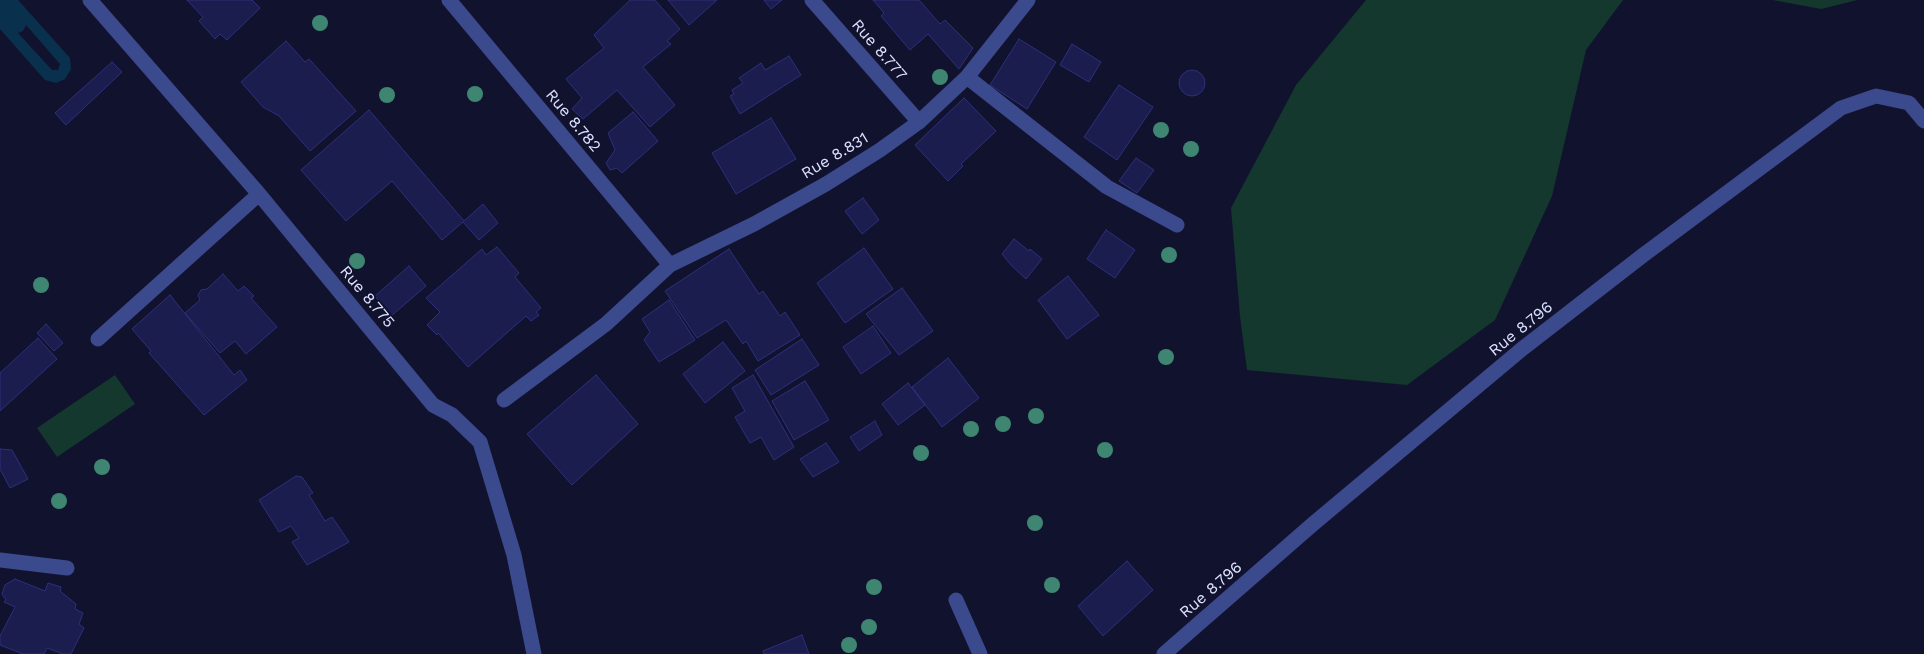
<!DOCTYPE html>
<style>
body{margin:0}
canvas{display:block;background:#11122d}
</style>
<canvas width="1924" height="654"></canvas>
<script>
const ctx = document.querySelector('canvas').getContext('2d');
ctx.lineJoin = 'round';
function fill(path, color) { ctx.fillStyle = color; ctx.fill(path, 'evenodd'); }
const shape = rows => new Path2D(rows.map(r => 'M' + r).join(''));
function stroke(path, color, width, dash) { ctx.strokeStyle = color; ctx.lineWidth = width; ctx.lineCap = dash ? 'butt' : 'round'; ctx.setLineDash(dash || []); ctx.stroke(path); }
function write(font, color, halo, rows, align = 'center') {
  ctx.font = font + ' "Work Sans",sans-serif'; ctx.lineWidth = 4; ctx.setLineDash([]); ctx.textBaseline = 'middle'; ctx.strokeStyle = halo; ctx.fillStyle = color; for (const [text, x, y, turn = 0] of rows) {
    ctx.save(); ctx.translate(x, y); ctx.rotate((+turn || 0) * Math.PI / 180); ctx.textAlign = isNaN(turn) ? turn : align; if (halo) ctx.strokeText(text, 0, 0); ctx.fillText(text, 0, 0); ctx.restore();
  }
}
const green = shape([
 [1366,0,1623,0,1586,50,1552,196,1495,320,1407,385,1247,370,1240,316,1231,208,1296,85],
 [1773,0,1857,0,1821,9],
 [115,375,135,404,57,457,37,428]
]);
const water = shape([
 [0,0,18,0,70,58,71,69,65,79,56,83,45,80,0,29],
 [26,25,60,64,58,70,52,70,18,33,23,31]
]);
const building = shape([
 [187,0,252,0,260,8,227,40,220,34,215,39,199,21,203,17,187,0],
 [630,0,655,0,680,29,667,41,671,44,643,67,675,105,650,127,617,90,583,119,572,109,582,98,566,79,604,48,594,35,630,0],
 [668,0,717,0,689,25,668,0],
 [764,0,782,0,771,9,764,0],
 [873,0,919,0,940,24,945,20,973,48,959,69,928,34,910,50,881,16,884,13,873,0],
 [1019,39,1056,62,1027,109,990,85,1019,39],
 [286,41,305,62,309,59,356,111,310,151,279,116,263,107,241,82,286,41],
 [1072,44,1101,62,1089,82,1060,65,1072,44],
 [789,56,801,75,740,114,730,96,734,94,732,90,743,83,739,78,761,63,765,70,789,56],
 [112,62,122,72,66,125,55,113,112,62],
 '1179 83a13 13 0 1 1 26 0a13 13 0 1 1-26 0Z',
 [1119,85,1153,107,1117,160,1084,137,1119,85],
 [964,98,996,131,961,164,963,166,948,181,915,145,964,98],
 [369,110,464,221,483,204,498,223,479,240,463,222,442,240,392,181,346,221,301,170,369,110],
 [633,112,658,141,622,173,617,168,610,170,606,163,615,150,608,133,633,112],
 [771,118,796,159,736,194,712,153,771,118],
 [1136,158,1154,170,1137,193,1119,181,1136,158],
 [863,198,879,220,862,234,845,211,863,198],
 [1106,230,1135,250,1115,278,1087,259,1106,230],
 [1014,239,1029,251,1030,249,1042,259,1026,279,1011,265,1002,254,1014,239],
 [497,247,519,273,515,277,541,308,536,312,539,315,531,321,526,316,468,367,438,333,437,335,427,325,440,312,426,298,482,249,486,255,497,247],
 [864,248,893,289,845,323,817,283,864,248],
 [729,249,759,294,763,291,780,316,785,312,800,335,758,361,746,341,743,344,726,320,697,338,665,291,729,249],
 [409,266,426,286,391,316,375,296,409,266],
 [223,274,238,291,244,286,254,296,251,298,277,327,246,354,235,341,220,353,185,313,200,300,198,295,201,290,207,289,223,274],
 [1068,276,1099,315,1067,339,1038,300,1068,276],
 [902,288,933,331,899,355,866,314,902,288],
 [170,295,234,375,240,370,247,380,204,415,149,353,151,351,132,329,170,295],
 [669,300,695,340,659,362,644,340,650,332,642,319,669,300],
 [46,324,63,343,54,351,37,333,46,324],
 [873,326,891,353,861,374,843,347,873,326],
 [38,338,57,359,0,411,0,373,38,338],
 [802,339,819,365,771,395,755,370,802,339],
 [723,342,745,371,705,403,683,374,723,342],
 [948,358,979,398,942,427,912,387,948,358],
 [596,375,638,424,572,485,527,434,596,375],
 [753,375,794,447,774,460,761,437,750,443,735,417,745,411,732,388,753,375],
 [805,381,829,420,794,440,772,401,805,381],
 [908,383,925,405,898,425,882,404,908,383],
 [875,421,882,435,859,451,850,437,875,421],
 [826,443,839,462,813,477,800,459,826,443],
 [0,449,12,450,28,479,10,488,0,469,0,449],
 [296,476,302,477,313,493,309,495,325,521,332,517,349,542,307,565,292,542,299,538,291,526,279,532,259,500,296,476],
 [1127,561,1153,590,1103,636,1078,606,1127,561],
 [15,579,45,591,48,583,61,587,60,591,76,604,75,609,83,613,79,624,84,628,71,654,63,654,47,648,44,654,23,654,0,645,0,636,15,607,4,602,6,600,2,594,5,585,15,579],
 [802,635,809,654,764,654,763,651,802,635]
]);
const minor = shape([
 [90,0,259,194,433,405,452,415,480,442,514,555,534,654],
 [449,0,670,265],
 [812,0,919,122],
 [967,77,1028,0],
 [98,339,259,194],
 [504,400,606,324,670,265,754,224,826,184,880,150,919,122,967,77,1107,187,1177,225],
 [0,560,67,568],
 [956,600,980,654],
 [1164,654,1313,524,1522,349,1642,256,1841,108,1876,96,1909,103,1924,121]
]);
const trees = [
 [320,23],
 [940,77],
 [475,94],
 [387,95],
 [1161,130],
 [1191,149],
 [1169,255],
 [357,261],
 [41,285],
 [1166,357],
 [1036,416],
 [1003,424],
 [971,429],
 [1105,450],
 [921,453],
 [102,467],
 [59,501],
 [1035,523],
 [1052,585],
 [874,587],
 [869,627],
 [849,645]
];
const streetNames = [
 ["Rue 8.777",879,50,49],
 ["Rue 8.782",573,121,50],
 ["Rue 8.831",835,156,-31],
 ["Rue 8.775",367,297,50],
 ["Rue 8.796",1521,329,-39],
 ["Rue 8.796",1211,590,-41]
];
fill(green, '#14372e');
fill(water, '#09314d');
fill(building, '#1c1d4f');
stroke(building, '#2e2f7b', 1);
stroke(minor, '#3b498d', 15);
ctx.fillStyle = '#3e8671';
for (const [x, y] of trees) { ctx.beginPath(); ctx.arc(x, y, 8, 0, 2 * Math.PI); ctx.fill(); }
write('16px', '#dde0ff', '#11122d', streetNames);
</script>
